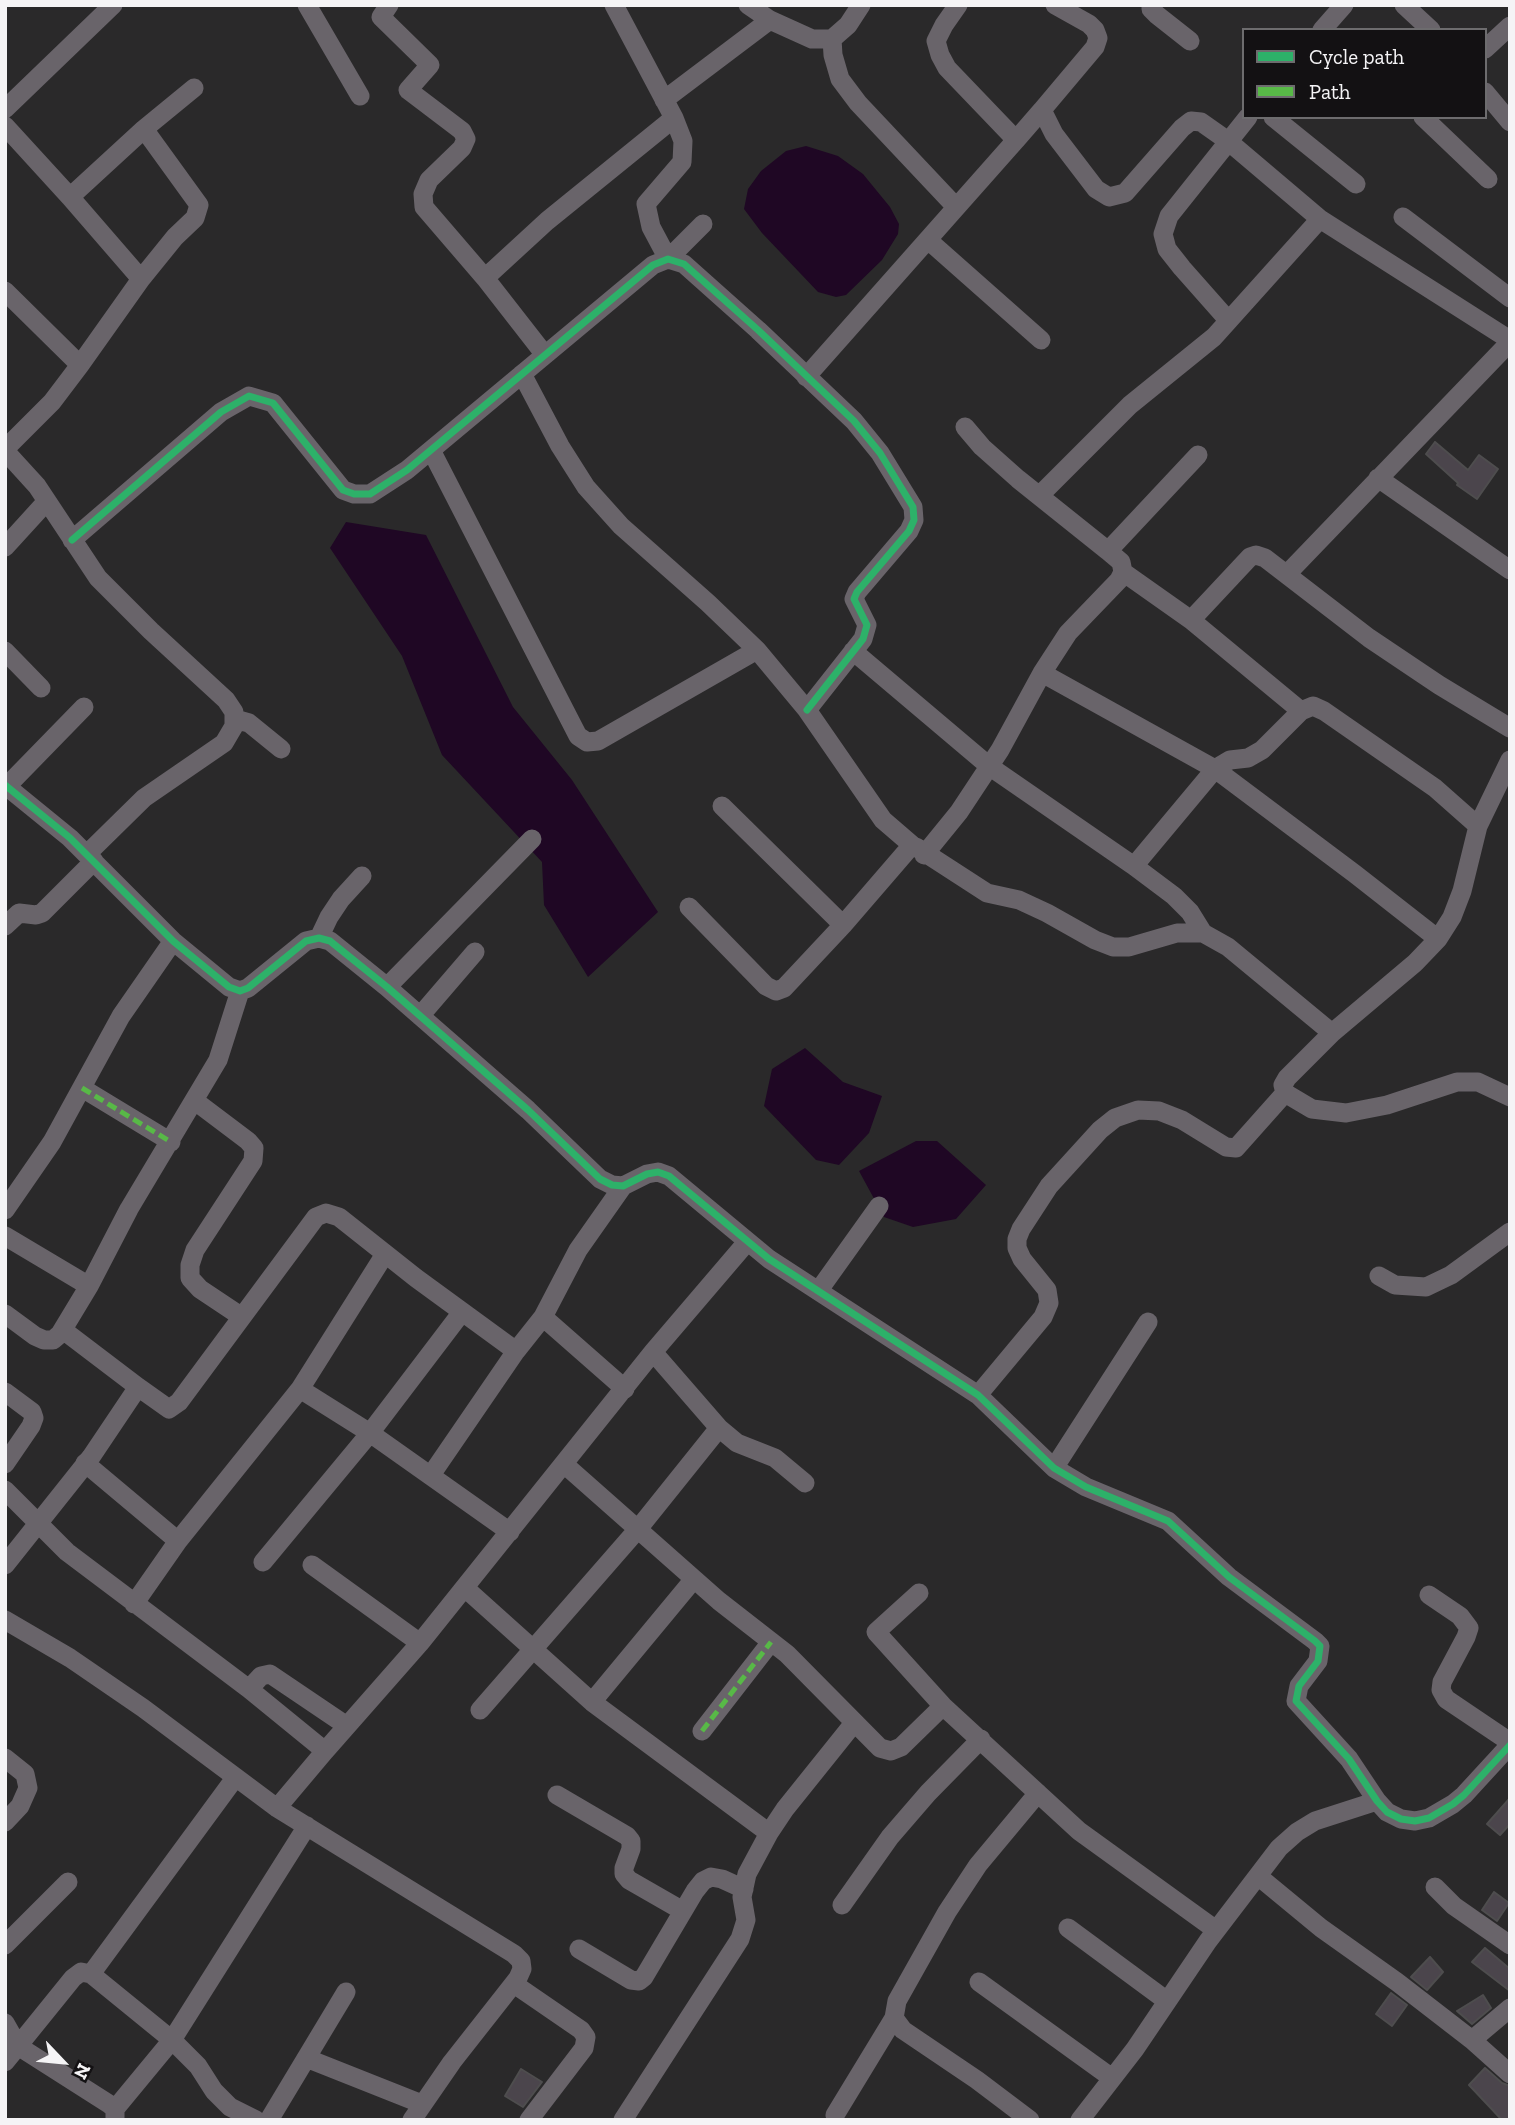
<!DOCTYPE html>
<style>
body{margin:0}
#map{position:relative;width:1515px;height:2125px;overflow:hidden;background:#2a292a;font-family:"Zilla Slab",serif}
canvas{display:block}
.frame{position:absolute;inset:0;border:7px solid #f5f4f6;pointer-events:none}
.legend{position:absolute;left:1242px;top:28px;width:245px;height:91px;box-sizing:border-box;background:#131113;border:2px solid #6d6c6e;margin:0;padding:9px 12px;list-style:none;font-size:21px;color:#f5f4f6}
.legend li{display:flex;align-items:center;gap:14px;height:35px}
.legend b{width:35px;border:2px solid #6d6c6e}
.north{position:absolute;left:28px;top:2027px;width:70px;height:70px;-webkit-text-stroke:5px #131113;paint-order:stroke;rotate:116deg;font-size:19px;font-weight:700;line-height:28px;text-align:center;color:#f5f4f6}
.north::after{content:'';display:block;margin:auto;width:24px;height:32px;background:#f5f4f6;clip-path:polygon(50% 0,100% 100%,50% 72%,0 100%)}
</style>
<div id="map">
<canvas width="1515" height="2125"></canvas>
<div class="frame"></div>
<ul class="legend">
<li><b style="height:9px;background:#2db169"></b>Cycle path</li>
<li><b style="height:9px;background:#58b947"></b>Path</li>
</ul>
<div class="north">N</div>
</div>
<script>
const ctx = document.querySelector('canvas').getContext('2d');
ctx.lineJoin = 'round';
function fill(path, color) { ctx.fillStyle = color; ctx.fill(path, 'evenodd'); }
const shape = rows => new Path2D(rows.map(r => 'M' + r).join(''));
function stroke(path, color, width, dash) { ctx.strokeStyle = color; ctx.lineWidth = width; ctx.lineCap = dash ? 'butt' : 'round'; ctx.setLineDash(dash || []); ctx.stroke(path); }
const water = shape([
 [806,146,838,156,863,174,890,207,899,224,898,234,882,260,846,295,836,297,818,292,762,233,744,209,748,189,761,171,786,151],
 [346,522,426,535,513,707,572,780,658,912,588,977,544,905,542,862,442,755,402,656,330,548],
 [805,1048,843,1082,882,1096,869,1133,839,1165,816,1160,764,1106,772,1069],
 [916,1141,937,1141,986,1185,956,1219,913,1227,884,1217,859,1171]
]);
const building = shape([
 [1435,442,1468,470,1479,455,1498,469,1477,499,1457,485,1458,483,1426,454,1435,442],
 [1510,1798,1510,1824,1500,1835,1487,1824,1510,1798],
 [1494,1892,1509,1903,1497,1921,1482,1910,1494,1892],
 [1485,1948,1510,1969,1510,1991,1472,1962,1485,1948],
 [1430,1957,1443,1972,1427,1990,1411,1977,1430,1957],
 [1391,1993,1407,2005,1392,2026,1376,2014,1391,1993],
 [1483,1995,1491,2008,1472,2024,1457,2011,1483,1995],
 [1485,2068,1502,2083,1510,2086,1510,2120,1502,2120,1469,2085,1485,2068],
 [521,2069,542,2082,523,2107,505,2096,521,2069]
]);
const minor = shape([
 [307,5,360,96],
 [389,5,381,17,430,65,408,90,462,131,466,139,462,148,429,180,423,194,424,207,485,278,545,355],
 [614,5,674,118,683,141,682,162,646,204,651,227,668,259,703,224],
 [748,5,770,20,812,39,832,39,848,25,861,5],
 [958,5,944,25,936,41,940,55,947,68,1016,140,1042,110],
 [1055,5,1089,24,1095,30,1098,38,1095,47,1042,110,1054,134,1096,189,1109,197,1125,193,1182,128,1191,121,1201,122,1228,141,1320,219,1510,340],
 [1151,5,1151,9,1157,15,1190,41],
 [1404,5,1431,30],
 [1322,30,1344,5],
 [832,39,833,55,840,79,858,103,956,207],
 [1485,49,1510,26],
 [1485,92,1510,122],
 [664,100,770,20],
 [5,109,113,5],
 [1273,117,1356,184],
 [1423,117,1488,179],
 [5,126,70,197,141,279],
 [144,129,194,88],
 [70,197,144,129,199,205,195,218,175,237,141,279,80,365],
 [1403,217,1510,298],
 [928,240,1041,340],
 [485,278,547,221,674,118],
 [5,291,80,365,52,402,5,449],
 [1228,320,1182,268,1167,249,1163,234,1169,216,1248,117],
 [806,377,1016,140],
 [965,427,982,447,1018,479,1108,551],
 [431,450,578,736,587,742,598,741,757,650,708,603,621,526,586,487,560,446,522,374],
 [5,451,37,486,98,578,151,631,226,700,234,712,234,726,224,743,144,798,87,854],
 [1378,478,1510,570],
 [1039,496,1130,405,1214,337,1320,219],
 [72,540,221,412,249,396,273,403,343,490,354,494,370,494,407,470,653,265,668,259,684,264,758,330,854,421,880,453,913,507,914,520,909,531,857,592,854,599,867,625,863,639,807,710],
 [5,547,47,501],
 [1123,572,1191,620,1301,711],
 [1287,574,1510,342],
 [1191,620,1250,557,1256,555,1265,558,1369,638,1439,685,1510,728],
 [5,651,41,688],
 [853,651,989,766,1134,866,1215,769,1230,760,1248,758,1262,750,1301,711,1313,706,1324,711,1435,788,1478,826],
 [1042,673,1215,769,1355,874,1438,939],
 [235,719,249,723,281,749],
 [1510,760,1478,826,1462,891,1452,917,1438,939,1415,963,1332,1033,1287,1078,1283,1085,1285,1093,1312,1109,1346,1113,1387,1105,1457,1082,1478,1082,1510,1097],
 [5,785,70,838,173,941,229,987,240,991,248,988,306,941,319,938,330,941,387,987,528,1110,600,1179,612,1185,623,1186,647,1174,658,1172,669,1176,769,1259,978,1395,1054,1468,1086,1487,1168,1521,1229,1577,1315,1641,1320,1646,1318,1661,1299,1686,1296,1701,1349,1759,1377,1801,1387,1812,1401,1819,1415,1821,1429,1818,1453,1804,1464,1795,1510,1745],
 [7,786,84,707],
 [722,806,843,925,912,845,883,820,807,710,757,650],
 [916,847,987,893,1019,900,1047,913,1095,940,1113,947,1129,947,1177,933,1203,933,1228,947,1332,1033],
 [924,855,959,812,1000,750,1042,673,1068,633,1119,580,1123,572,1121,562,1108,551,1198,455],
 [1134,866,1174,896,1190,912,1203,933],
 [689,907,766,986,776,991,784,988,843,925],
 [5,926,19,913,36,915,42,913,94,861],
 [319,938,329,917,341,899,362,876],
 [387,987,532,839],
 [420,1016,475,952],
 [82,1088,171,1142],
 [195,1101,248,1141,254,1148,253,1161,195,1250,190,1265,190,1278,200,1289,242,1317],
 [5,1210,52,1142,121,1016,173,941],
 [5,1236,89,1286,129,1209,218,1060,240,991],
 [1379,1276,1395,1285,1426,1287,1451,1275,1510,1232],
 [819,1290,879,1206],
 [5,1314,35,1336,44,1340,53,1340,60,1334,89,1286],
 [543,1317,625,1389],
 [63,1330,138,1387],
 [653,1352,719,1428,737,1443,775,1458,805,1483],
 [300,1389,370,1433,510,1532],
 [5,1392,32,1412,34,1418,31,1426,5,1464],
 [978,1395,1043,1317,1049,1303,1047,1290,1022,1259,1017,1248,1017,1239,1021,1229,1049,1186,1100,1130,1115,1118,1138,1110,1159,1111,1182,1120,1226,1147,1236,1148,1285,1093],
 [85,1463,178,1541,300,1389,385,1254],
 [564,1464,719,1601,787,1654,880,1748,891,1751,901,1747,943,1706],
 [1054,1468,1148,1322],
 [431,1475,516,1351],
 [5,1490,67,1552,249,1689,325,1751,420,1643,653,1352,747,1242],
 [263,1562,370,1433,462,1312],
 [5,1565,91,1457,138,1387,169,1409,179,1402,316,1217,326,1213,339,1217,416,1278,516,1351,543,1317,578,1250,623,1186],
 [312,1565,420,1643],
 [694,1579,592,1702,769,1833],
 [465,1588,592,1702],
 [919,1593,876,1632,943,1706,1079,1831,1216,1930],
 [1429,1595,1460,1616,1469,1628,1466,1637,1442,1682,1441,1690,1446,1699,1510,1742],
 [134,1604,178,1541],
 [5,1620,70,1658,143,1708,277,1808],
 [249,1689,261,1676,270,1674,347,1726],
 [480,1710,638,1529,719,1428],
 [702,1731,771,1642],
 [325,1751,277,1808,514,1954,521,1961,522,1969,518,1978,452,2062,412,2120],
 [5,1758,25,1774,28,1788,20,1806,5,1822],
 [557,1795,627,1836,631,1841,631,1849,624,1868,624,1874,629,1880,683,1911],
 [1258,1876,1321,1928,1397,1982,1472,2040,1510,2074],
 [1435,1887,1454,1906,1510,1945],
 [842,1905,890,1837,928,1793,981,1739],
 [1068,1928,1167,2001],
 [5,1945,68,1882],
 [579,1949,631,1980,639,1981,644,1977,695,1891,703,1881,711,1877,722,1879,744,1889],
 [91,1974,235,1778],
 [979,1982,1112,2078],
 [514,1984,581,2030,586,2037,584,2048,529,2120],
 [5,2023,18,2046,5,2062],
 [1472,2040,1510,2008],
 [306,2058,422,2104],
 [115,2109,172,2040,307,1826],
 [835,2115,894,2018],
 [115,2120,115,2109,109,2104,18,2046,73,1978,81,1972,91,1974,172,2040,198,2066,214,2091,230,2107,256,2120],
 [269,2120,346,1992],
 [623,2120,740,1939,746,1920,742,1897,747,1874,769,1833,785,1809,854,1723],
 [1030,2120,977,2080,903,2030,894,2018,897,2001,947,1912,978,1865,1038,1793],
 [1080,2120,1135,2049,1208,1941,1279,1848,1297,1832,1315,1821,1377,1801]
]);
const quiet = shape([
 [82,1088,171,1142],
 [702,1731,771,1642]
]);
const cycleway = shape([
 [72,540,221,412,249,396,273,403,343,490,354,494,370,494,407,470,653,265,668,259,684,264,758,330,854,421,880,453,913,507,914,520,909,531,857,592,854,599,867,625,863,639,807,710],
 [5,785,70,838,173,941,229,987,240,991,248,988,306,941,319,938,330,941,387,987,528,1110,600,1179,612,1185,623,1186,647,1174,658,1172,669,1176,769,1259,978,1395,1054,1468,1086,1487,1168,1521,1229,1577,1315,1641,1320,1646,1318,1661,1299,1686,1296,1701,1349,1759,1377,1801,1387,1812,1401,1819,1415,1821,1429,1818,1453,1804,1464,1795,1510,1745]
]);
fill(water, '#1f0724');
fill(building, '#4b454c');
stroke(building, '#4e4d4e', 2);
stroke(minor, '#69646a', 19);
stroke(quiet, '#58b947', 5, [10, 5]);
stroke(cycleway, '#2db169', 7);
</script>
